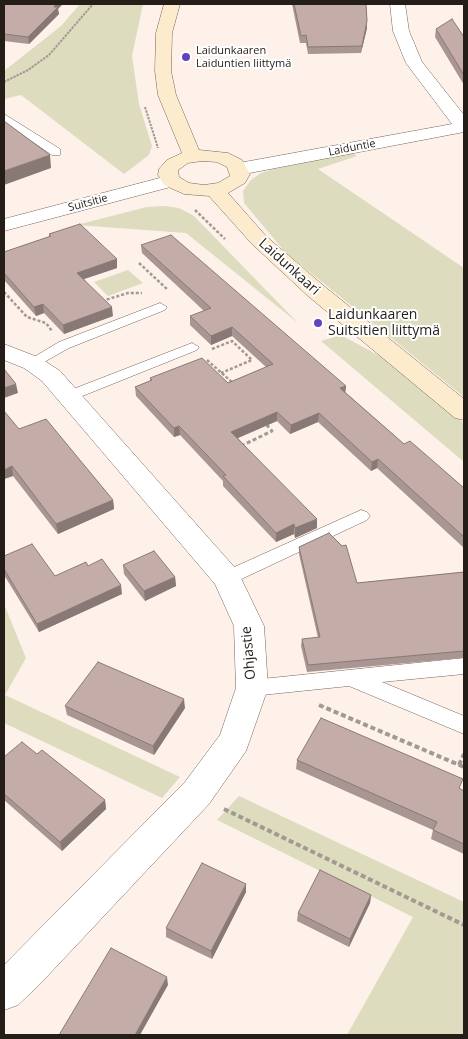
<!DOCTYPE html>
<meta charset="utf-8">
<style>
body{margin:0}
#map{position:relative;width:468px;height:1039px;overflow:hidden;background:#fdf1ea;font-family:"Open Sans",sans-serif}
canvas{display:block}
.frame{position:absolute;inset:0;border:5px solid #241d18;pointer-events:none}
</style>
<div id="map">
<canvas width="468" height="1039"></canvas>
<div class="frame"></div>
</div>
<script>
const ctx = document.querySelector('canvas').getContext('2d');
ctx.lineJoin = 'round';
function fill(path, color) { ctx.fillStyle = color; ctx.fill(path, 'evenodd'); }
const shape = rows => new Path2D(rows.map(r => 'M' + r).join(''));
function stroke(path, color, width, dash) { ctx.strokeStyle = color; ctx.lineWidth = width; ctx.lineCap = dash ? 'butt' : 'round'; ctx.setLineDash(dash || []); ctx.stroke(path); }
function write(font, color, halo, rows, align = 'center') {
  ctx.font = font + ' "Open Sans",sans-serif'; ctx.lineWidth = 4; ctx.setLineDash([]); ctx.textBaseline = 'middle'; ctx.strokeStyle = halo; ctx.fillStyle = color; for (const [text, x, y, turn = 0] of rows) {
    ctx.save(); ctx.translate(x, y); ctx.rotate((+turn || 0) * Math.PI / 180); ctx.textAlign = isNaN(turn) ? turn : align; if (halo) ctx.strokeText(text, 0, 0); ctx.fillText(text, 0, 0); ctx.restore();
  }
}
const green = shape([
 [80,4,143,4,132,56,139,104,152,146,149,155,124,174,21,95,4,99,4,71,61,26],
 [352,153,357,156,318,169,464,268,464,397,285,252,244,203,243,191,251,180,261,173,273,169],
 [164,206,179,208,194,216,298,323,186,233,76,225,147,207],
 [128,270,143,283,108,296,94,282],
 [341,335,387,360,464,423,464,462,321,341],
 [4,604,26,658,5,695,180,777,162,798,4,723],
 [239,796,464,902,464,1035,347,1035,413,917,217,820]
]);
const pathFar3 = shape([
 [4,82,28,70,49,55,93,4],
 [145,107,158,148]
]);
const pathFar2 = shape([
 [195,210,225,239],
 [139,263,168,290],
 [4,292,27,317,46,323,52,331],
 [102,301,128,293,142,293],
 [212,349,232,341,252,360,221,373],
 [207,360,234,384]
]);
const pathFar1 = shape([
 [241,446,272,431,266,424]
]);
const path = shape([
 [319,705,464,767],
 [459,765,464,754],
 [224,809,464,925]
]);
const lane = shape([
 [4,114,60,149,60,155,52,155,4,122,4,114],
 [160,303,167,307,165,310,69,348,37,366,32,368,24,363,59,342,160,303],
 [192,343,199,347,197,350,75,399,63,399,61,396,63,393,192,343],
 [361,510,367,512,370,516,367,520,233,583,227,585,221,583,218,578,221,573,361,510],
 [464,658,464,674,382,682,464,716,464,734,349,686,252,696,245,694,242,688,245,682,252,680,464,658]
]);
const street = shape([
 [390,4,405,4,409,31,422,62,464,115,464,132,239,175,232,173,229,169,232,165,239,163,452,124,406,63,393,31,390,4],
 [171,175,178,177,181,181,178,185,4,231,4,219,171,175],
 [4,344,40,358,60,371,237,570,264,626,268,688,246,751,209,804,40,984,18,1005,4,1010,4,965,185,782,220,735,236,688,234,626,215,584,42,381,24,368,4,360,4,344]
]);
const secondary = shape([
 [164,4,180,4,172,33,171,71,176,95,199,150,228,153,242,160,250,174,245,183,228,193,266,236,324,286,464,399,464,420,455,418,308,296,252,244,209,196,184,194,164,185,158,175,159,169,167,160,182,153,158,95,155,71,156,33,164,4],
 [202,161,217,162,227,167,230,176,218,183,204,185,189,183,179,177,178,170,181,168,188,163,202,161]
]);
const wall = shape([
 [4,4,58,9,59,14,29,44,4,41],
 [292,4,366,4,367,21,367,28,361,53,308,54,306,43,300,43],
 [436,29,464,37,464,85,435,37],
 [49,234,117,259,117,268,84,279,113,316,64,334,44,313,36,316,4,280,4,252,49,237],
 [141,245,346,386,345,392,404,444,464,488,464,548,377,468,371,471,318,422,290,434,277,421,238,438,317,528,295,538,294,534,276,542,223,486,223,481,180,435,174,437,136,396,135,387,150,381,150,378,228,383,266,367,232,336,211,345,190,325,190,316,204,311,142,253],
 [19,429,113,500,114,509,58,534,13,476,4,479],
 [299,547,357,583,464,572,464,658,307,672,301,646,302,639,318,638,299,554],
 [4,556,55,576,88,566,122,594,39,632,4,575],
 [123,565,175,577,176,586,145,601,124,574],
 [65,706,185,708,154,755,67,715],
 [37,754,105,800,106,809,62,851,4,800,4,757],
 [297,760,460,789,464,791,464,854,431,839,433,830,296,769],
 [246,892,212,959,166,937,166,928],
 [371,895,370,903,349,947,297,921,298,913]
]);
const shadedWall = shape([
 [56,4,63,4,58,9,59,14,29,44,28,37],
 [367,21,367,28,361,53,362,46],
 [50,155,51,168,4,185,4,171],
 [117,259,117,268,78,281,77,273],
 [43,304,44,313,36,316,34,307],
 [112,307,113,316,64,334,63,325],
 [232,327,232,336,211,345,211,336],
 [16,384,18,393,4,398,4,388],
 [346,386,345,395,340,388],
 [277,412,277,421,231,441,231,432],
 [319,413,318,422,290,434,291,425],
 [179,426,180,435,174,437,174,428],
 [378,459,377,468,371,471,372,462],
 [12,466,13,476,4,479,4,470],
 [113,500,114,509,58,534,56,524],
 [317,519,317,528,295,538,295,528],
 [294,524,294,534,276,542,276,533],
 [175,577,176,586,145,601,144,591],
 [121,585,122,594,39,632,37,624],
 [184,699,185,708,154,755,153,746],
 [105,800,106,809,62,851,60,842],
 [246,884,246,892,212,959,211,951],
 [371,895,370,903,349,947,350,939],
 [167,977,168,985,140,1035,135,1035]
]);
const building = shape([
 [4,4,56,4,54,7,58,7,28,37,4,34,4,4],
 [294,4,366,4,367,21,362,46,308,47,306,35,301,36,294,4],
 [452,19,464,37,464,75,436,29,452,19],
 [4,121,50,155,4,171,4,121],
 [80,224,117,259,77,273,112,307,63,325,43,304,34,307,4,273,4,252,51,236,49,234,80,224],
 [171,235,346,386,340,388,404,444,410,441,464,488,464,537,378,459,372,462,319,413,291,425,277,412,231,432,317,519,295,528,294,524,276,533,223,476,226,475,179,426,174,428,135,387,152,380,150,378,202,358,228,383,273,364,232,327,211,336,190,316,211,308,141,245,171,235],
 [4,369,16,384,4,388,4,369],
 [4,411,19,429,46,419,113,500,56,524,12,466,4,470,4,411],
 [329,533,342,546,346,545,357,583,464,572,464,651,308,665,302,639,320,637,299,547,329,533],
 [32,544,55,576,86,562,88,566,102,559,121,585,37,624,4,569,4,556,32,544],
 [154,551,175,577,144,591,123,565,154,551],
 [98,662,184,699,153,746,65,706,98,662],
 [321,718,463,779,459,788,464,791,464,844,433,830,437,822,297,760,321,718],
 [22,742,37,754,42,750,105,800,60,842,4,794,4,757,22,742],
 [202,863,246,884,211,951,166,928,202,863],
 [320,870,371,895,350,939,298,913,320,870],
 [111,948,167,977,135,1035,59,1035,111,948]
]);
const markers = [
 [186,57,5,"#6144bd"],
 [318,323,5,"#6144bd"]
];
const farPoinames = [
 ["Laidunkaaren",196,51],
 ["Laiduntien liittymä",196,64]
];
const farStreetnames = [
 ["Laiduntie",352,148,-11],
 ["Suitsitie",88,203,-15]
];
const streetNames = [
 ["Laidunkaari",289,267,42],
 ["Ohjastie",249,653,-95]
];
const poiNames = [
 ["Laidunkaaren",328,315],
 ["Suitsitien liittymä",328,331]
];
fill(green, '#dddcbf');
stroke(lane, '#76655a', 1);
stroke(street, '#76655a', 1);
stroke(secondary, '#76655a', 1);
stroke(pathFar3, '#a39993', 2, [2.5, 1]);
stroke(pathFar2, '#a39993', 2.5, [3, 2]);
stroke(pathFar1, '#a39993', 3, [4, 2.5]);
stroke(path, '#a39993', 4, [5, 3]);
fill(lane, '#fff');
fill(street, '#fff');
fill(secondary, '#fcebcc');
fill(wall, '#a99591');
fill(shadedWall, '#897976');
fill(building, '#c4ada9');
stroke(building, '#897976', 1);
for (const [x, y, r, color] of markers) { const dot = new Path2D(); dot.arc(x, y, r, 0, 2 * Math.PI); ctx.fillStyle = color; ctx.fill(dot); stroke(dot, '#fff', 2); }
write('11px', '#241d18', '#fff', farPoinames, 'left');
write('11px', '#241d18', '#fff', farStreetnames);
write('14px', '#241d18', '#fff', streetNames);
write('14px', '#241d18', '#fff', poiNames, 'left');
</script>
